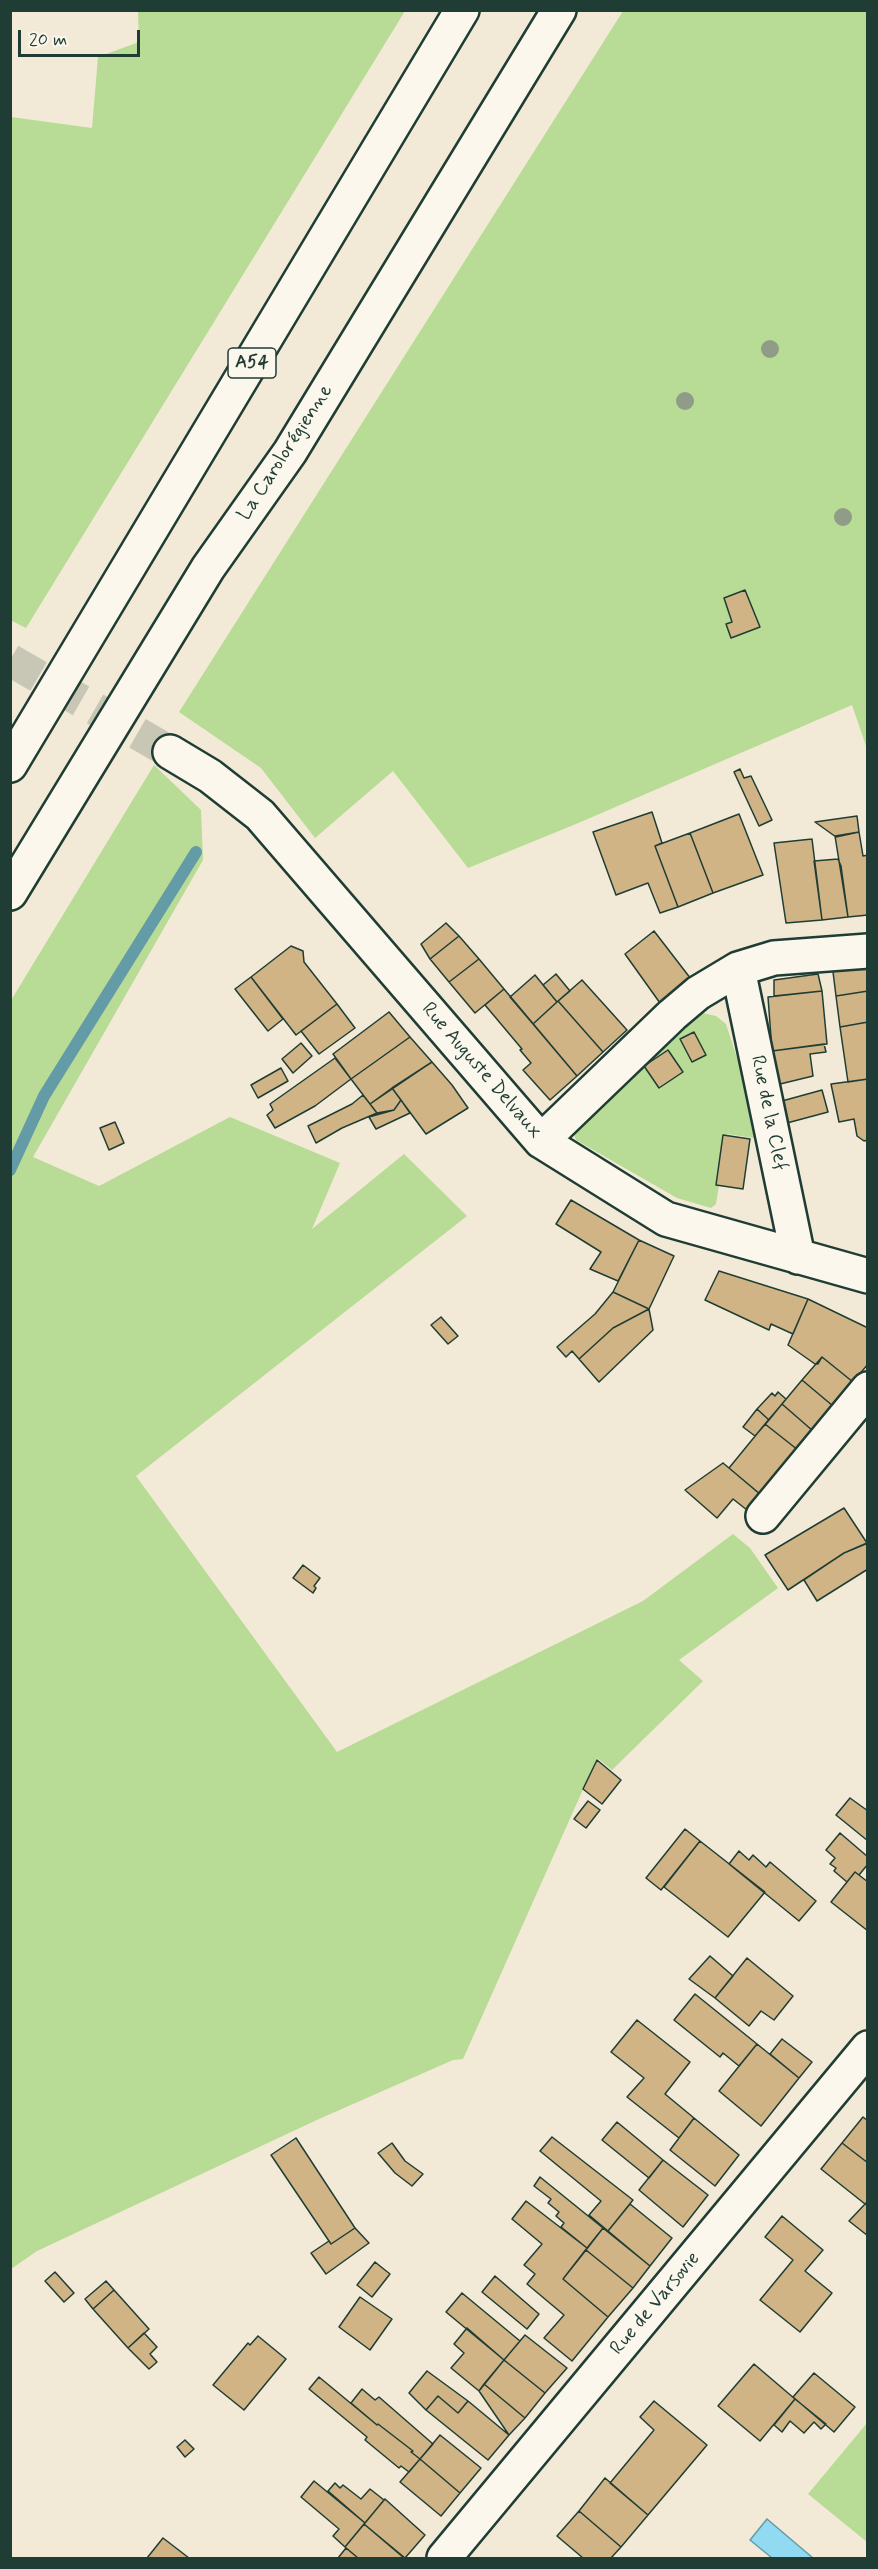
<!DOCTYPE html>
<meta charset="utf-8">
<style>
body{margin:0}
#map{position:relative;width:878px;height:2569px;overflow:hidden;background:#f2ead7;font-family:Mynerve,sans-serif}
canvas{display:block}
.frame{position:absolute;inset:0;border:12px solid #1f3d34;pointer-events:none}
.scale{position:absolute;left:18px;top:30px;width:122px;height:27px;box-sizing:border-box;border:3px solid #1f3d34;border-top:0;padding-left:8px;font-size:18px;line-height:21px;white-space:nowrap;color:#1f3d34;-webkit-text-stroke:4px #fbf7ec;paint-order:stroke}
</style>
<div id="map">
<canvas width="878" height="2569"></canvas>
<div class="frame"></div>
<div class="scale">20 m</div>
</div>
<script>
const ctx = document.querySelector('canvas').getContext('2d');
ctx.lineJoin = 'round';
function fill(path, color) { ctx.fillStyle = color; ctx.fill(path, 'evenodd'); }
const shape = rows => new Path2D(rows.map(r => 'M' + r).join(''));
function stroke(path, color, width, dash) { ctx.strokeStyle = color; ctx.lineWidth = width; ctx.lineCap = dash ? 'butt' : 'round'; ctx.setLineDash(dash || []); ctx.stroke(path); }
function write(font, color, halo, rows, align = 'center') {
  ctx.font = font + ' Mynerve,sans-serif'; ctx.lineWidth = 4.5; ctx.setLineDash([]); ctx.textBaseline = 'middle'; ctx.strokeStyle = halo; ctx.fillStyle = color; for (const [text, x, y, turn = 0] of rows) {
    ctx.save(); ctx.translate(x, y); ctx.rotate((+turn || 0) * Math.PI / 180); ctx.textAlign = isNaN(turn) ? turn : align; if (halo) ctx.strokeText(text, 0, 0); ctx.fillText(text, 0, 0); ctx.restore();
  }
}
const green = shape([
 [138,11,405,11,26,628,10,620,11,117,92,128,98,57,139,42],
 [623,11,867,11,867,749,852,705,576,824,468,868,393,771,315,838,261,768,179,712],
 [154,765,201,810,203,860,33,1157,99,1186,230,1117,340,1163,312,1229,404,1154,467,1216,136,1476,337,1752,643,1601,733,1534,750,1548,778,1588,679,1660,703,1681,612,1770,597,1758,463,2059,453,2060,319,2119,37,2251,11,2269,10,1002],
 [703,1013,716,1016,726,1024,738,1061,754,1138,727,1134,716,1204,711,1208,677,1198,576,1140,572,1129,686,1022],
 [867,2423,867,2542,808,2494]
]);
const water = shape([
 [767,2519,813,2558,772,2558,750,2540,767,2519]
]);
const stream = shape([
 [10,1170,44,1096,196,852]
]);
const building = shape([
 [745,590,760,627,731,638,726,624,732,622,724,598,745,590],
 [740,769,744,778,751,776,772,820,759,826,734,772,740,769],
 [652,812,662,843,655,846,678,907,660,913,648,883,616,895,593,832,652,812],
 [739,814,763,875,713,893,690,833,739,814],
 [857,816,859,832,836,837,815,822,857,816],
 [859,832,863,856,868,855,868,915,848,917,835,836,859,832],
 [690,833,713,893,678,907,655,846,690,833],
 [812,839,822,920,786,923,774,843,812,839],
 [838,859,841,866,848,917,822,920,814,861,838,859],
 [446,923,459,936,430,959,421,944,446,923],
 [654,931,691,979,660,1003,625,954,654,931],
 [459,936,479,959,449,982,430,959,459,936],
 [291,946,303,951,304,962,337,1004,296,1035,251,977,291,946],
 [479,959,504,989,475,1013,449,982,479,959],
 [868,962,868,991,836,996,832,964,868,962],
 [556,974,570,991,557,1002,543,985,556,974],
 [818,974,822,991,774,996,774,980,818,974],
 [535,975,557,1002,533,1024,510,997,535,975],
 [251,977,283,1019,268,1031,235,989,251,977],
 [582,980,627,1030,603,1052,558,1001,582,980],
 [504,989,577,1076,550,1100,523,1070,531,1063,520,1050,522,1049,485,1005,504,989],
 [822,991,827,1044,772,1051,768,997,822,991],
 [868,991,868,1022,840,1027,836,996,868,991],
 [558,1001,603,1052,577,1076,533,1024,558,1001],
 [337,1004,355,1028,319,1054,301,1031,337,1004],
 [389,1012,410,1037,351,1079,333,1054,389,1012],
 [868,1022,868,1079,848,1082,840,1027,868,1022],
 [694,1032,706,1055,692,1062,680,1039,694,1032],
 [410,1037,432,1062,370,1104,351,1079,410,1037],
 [301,1043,312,1056,293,1073,282,1059,301,1043],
 [824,1044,826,1052,810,1054,813,1076,776,1085,772,1051,824,1044],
 [668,1050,683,1072,659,1088,644,1066,668,1050],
 [335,1058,351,1079,315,1106,275,1128,267,1115,273,1110,270,1104,335,1058],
 [432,1062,452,1085,468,1108,426,1134,392,1088,432,1062],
 [281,1068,288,1081,258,1098,251,1085,281,1068],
 [868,1079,868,1140,864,1141,857,1136,854,1119,839,1122,831,1084,868,1079],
 [392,1088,401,1100,394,1110,377,1113,370,1104,392,1088],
 [822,1090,828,1112,787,1123,782,1101,822,1090],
 [363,1095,377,1113,342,1128,316,1143,308,1126,352,1104,363,1095],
 [401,1100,410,1113,376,1129,369,1117,394,1110,401,1100],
 [115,1122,124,1143,109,1150,100,1128,115,1122],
 [723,1135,750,1139,743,1189,716,1185,723,1135],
 [571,1200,639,1240,618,1281,590,1269,601,1252,556,1224,571,1200],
 [639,1240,674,1256,649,1309,613,1292,639,1240],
 [719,1271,808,1299,793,1334,771,1324,769,1330,705,1300,719,1271],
 [613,1292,649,1309,613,1328,579,1359,572,1351,566,1357,557,1347,595,1314,613,1292],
 [808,1299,868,1328,868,1364,853,1382,822,1357,818,1364,815,1364,788,1345,808,1299],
 [649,1309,653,1330,599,1382,579,1359,613,1328,649,1309],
 [441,1317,458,1336,448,1344,431,1325,441,1317],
 [822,1357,853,1382,833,1406,802,1380,822,1357],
 [802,1380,833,1406,813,1431,782,1404,802,1380],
 [778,1392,786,1399,769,1420,757,1409,772,1393,775,1396,778,1392],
 [782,1404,813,1431,798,1450,765,1424,782,1404],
 [757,1409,769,1420,755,1436,743,1427,757,1409],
 [765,1424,798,1450,761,1495,729,1468,765,1424],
 [723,1463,760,1494,747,1510,733,1499,717,1518,685,1490,723,1463],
 [844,1508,867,1543,844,1553,788,1590,765,1555,844,1508],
 [868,1543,868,1569,817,1601,804,1580,844,1553,868,1543],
 [303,1565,320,1578,314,1586,316,1588,313,1593,293,1578,303,1565],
 [597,1760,621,1780,602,1804,583,1789,597,1760],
 [850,1798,868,1811,868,1841,836,1815,850,1798],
 [588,1801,600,1810,586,1828,574,1819,588,1801],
 [685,1829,700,1841,661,1890,646,1878,685,1829],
 [840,1833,868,1857,868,1864,859,1875,855,1872,847,1882,834,1871,836,1868,830,1864,835,1858,826,1850,840,1833],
 [700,1841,765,1892,728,1937,664,1887,700,1841],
 [739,1851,749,1860,753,1855,766,1867,770,1862,816,1901,799,1921,729,1864,739,1851],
 [855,1872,868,1882,868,1931,831,1902,855,1872],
 [710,1956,733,1976,715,1998,689,1979,710,1956],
 [747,1958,793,1996,774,2020,761,2011,749,2026,715,1998,747,1958],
 [695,1994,757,2044,739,2066,723,2053,720,2057,674,2020,695,1994],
 [637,2020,690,2062,665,2094,694,2118,679,2138,627,2097,644,2078,611,2052,637,2020],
 [782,2039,812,2062,799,2078,770,2054,782,2039],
 [757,2044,799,2078,761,2126,719,2091,757,2044],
 [863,2117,868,2121,868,2163,842,2143,863,2117],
 [694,2118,739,2155,715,2186,670,2150,694,2118],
 [617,2122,663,2160,649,2178,602,2140,617,2122],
 [552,2137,633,2200,608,2231,589,2215,601,2201,540,2151,552,2137],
 [296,2138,355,2228,331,2244,271,2155,296,2138],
 [392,2143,405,2161,423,2174,412,2186,395,2173,378,2153,392,2143],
 [842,2143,868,2163,868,2201,865,2204,821,2169,842,2143],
 [663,2160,708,2195,683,2227,639,2190,663,2160],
 [540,2177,603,2228,587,2248,561,2227,564,2223,556,2216,559,2212,548,2203,551,2199,534,2186,540,2177],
 [526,2201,587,2248,563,2279,608,2317,572,2361,544,2338,564,2315,527,2284,535,2274,524,2265,542,2244,512,2219,526,2201],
 [630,2204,672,2238,650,2266,608,2231,630,2204],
 [865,2204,868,2206,868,2236,849,2221,865,2204],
 [782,2216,823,2250,805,2271,832,2293,800,2332,760,2300,793,2260,765,2237,782,2216],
 [355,2228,369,2243,326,2274,311,2253,329,2241,331,2244,355,2228],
 [603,2228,650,2266,633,2288,586,2250,603,2228],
 [586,2250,633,2288,608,2317,563,2279,586,2250],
 [375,2262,390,2274,372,2297,357,2285,375,2262],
 [55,2272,74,2293,64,2302,45,2281,55,2272],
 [495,2276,539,2314,527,2329,482,2292,495,2276],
 [106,2281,114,2290,93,2309,85,2299,106,2281],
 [114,2290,149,2329,128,2348,93,2309,114,2290],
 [462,2293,520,2341,504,2360,446,2312,462,2293],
 [360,2297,392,2319,370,2350,339,2327,360,2297],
 [467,2328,504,2360,479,2391,451,2368,464,2353,454,2344,467,2328],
 [144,2333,157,2347,150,2354,157,2362,149,2369,128,2348,144,2333],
 [525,2335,567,2368,545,2393,504,2360,525,2335],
 [258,2336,286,2359,244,2410,213,2385,248,2343,250,2345,258,2336],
 [504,2360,545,2393,525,2418,484,2384,504,2360],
 [754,2364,795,2399,760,2441,718,2406,754,2364],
 [427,2371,468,2401,458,2413,438,2396,426,2410,409,2393,427,2371],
 [814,2373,855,2407,834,2432,793,2397,814,2373],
 [319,2377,377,2425,378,2424,413,2451,411,2452,420,2459,409,2472,401,2466,399,2468,365,2440,367,2437,309,2389,319,2377],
 [484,2384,525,2418,509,2435,479,2391,484,2384],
 [362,2389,375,2400,379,2397,433,2444,420,2459,411,2452,413,2451,378,2424,377,2425,351,2403,362,2389],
 [438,2396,458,2413,468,2401,509,2435,488,2460,426,2410,438,2396],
 [795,2399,826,2424,821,2429,814,2422,804,2433,790,2421,782,2432,774,2425,795,2399],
 [654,2401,707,2445,648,2515,610,2483,654,2430,640,2417,654,2401],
 [440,2435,481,2468,460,2493,420,2459,440,2435],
 [185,2440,194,2449,185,2457,177,2447,185,2440],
 [420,2459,460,2493,441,2516,400,2482,420,2459],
 [605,2478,648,2515,621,2547,579,2511,605,2478],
 [314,2481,365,2523,345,2547,333,2536,339,2529,301,2497,314,2481],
 [335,2483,340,2488,343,2485,361,2499,370,2489,384,2500,365,2523,328,2491,335,2483],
 [385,2499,425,2535,405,2558,364,2524,385,2499],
 [579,2511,621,2547,611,2558,583,2558,557,2536,579,2511],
 [364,2524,404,2558,358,2558,345,2547,364,2524],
 [163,2538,189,2558,147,2558,163,2538],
 [346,2548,358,2558,338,2558,346,2548]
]);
const streetTunnel = shape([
 [10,660,170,752]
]);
const street = shape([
 [170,752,210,776,260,815,541,1141,666,1219,868,1276],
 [738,969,798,1257],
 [541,1141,672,1015,698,993,738,969,774,958,868,951],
 [763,1516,868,1389],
 [444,2558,868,2048]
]);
const highway = shape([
 [10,765,462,10],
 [10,893,208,568,290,452,559,10]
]);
const trees = [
 [770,349],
 [685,401],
 [843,517]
];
const shields = [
 [252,363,48]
];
const shieldNames = [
 ["A54",252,363]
];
const streetNames = [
 ["La Carolorégienne",286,453,-57],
 ["Rue Auguste Delvaux",481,1071,49],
 ["Rue de la Clef",768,1113,78],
 ["Rue de Varsovie",656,2304,-50]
];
fill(green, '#b8db95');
fill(water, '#91daf2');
stroke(water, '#639ba6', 1.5);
stroke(stream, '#639ba6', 12);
fill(building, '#d0b485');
stroke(building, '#1f3d34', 1.5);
stroke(streetTunnel, '#c8c7b6', 33, [33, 16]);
stroke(street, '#1f3d34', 38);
stroke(highway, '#1f3d34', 38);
stroke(street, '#fbf7ec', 33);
stroke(highway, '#fbf7ec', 33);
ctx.fillStyle = '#8f9c88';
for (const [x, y] of trees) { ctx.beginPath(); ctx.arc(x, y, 9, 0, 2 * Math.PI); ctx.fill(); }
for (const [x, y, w] of shields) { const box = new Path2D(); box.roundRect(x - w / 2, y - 15, w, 30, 4.5); ctx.fillStyle = '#fbf7ec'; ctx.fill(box); stroke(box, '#1f3d34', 1.5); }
write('bold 18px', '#1f3d34', null, shieldNames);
write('20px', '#1f3d34', '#fbf7ec', streetNames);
</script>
